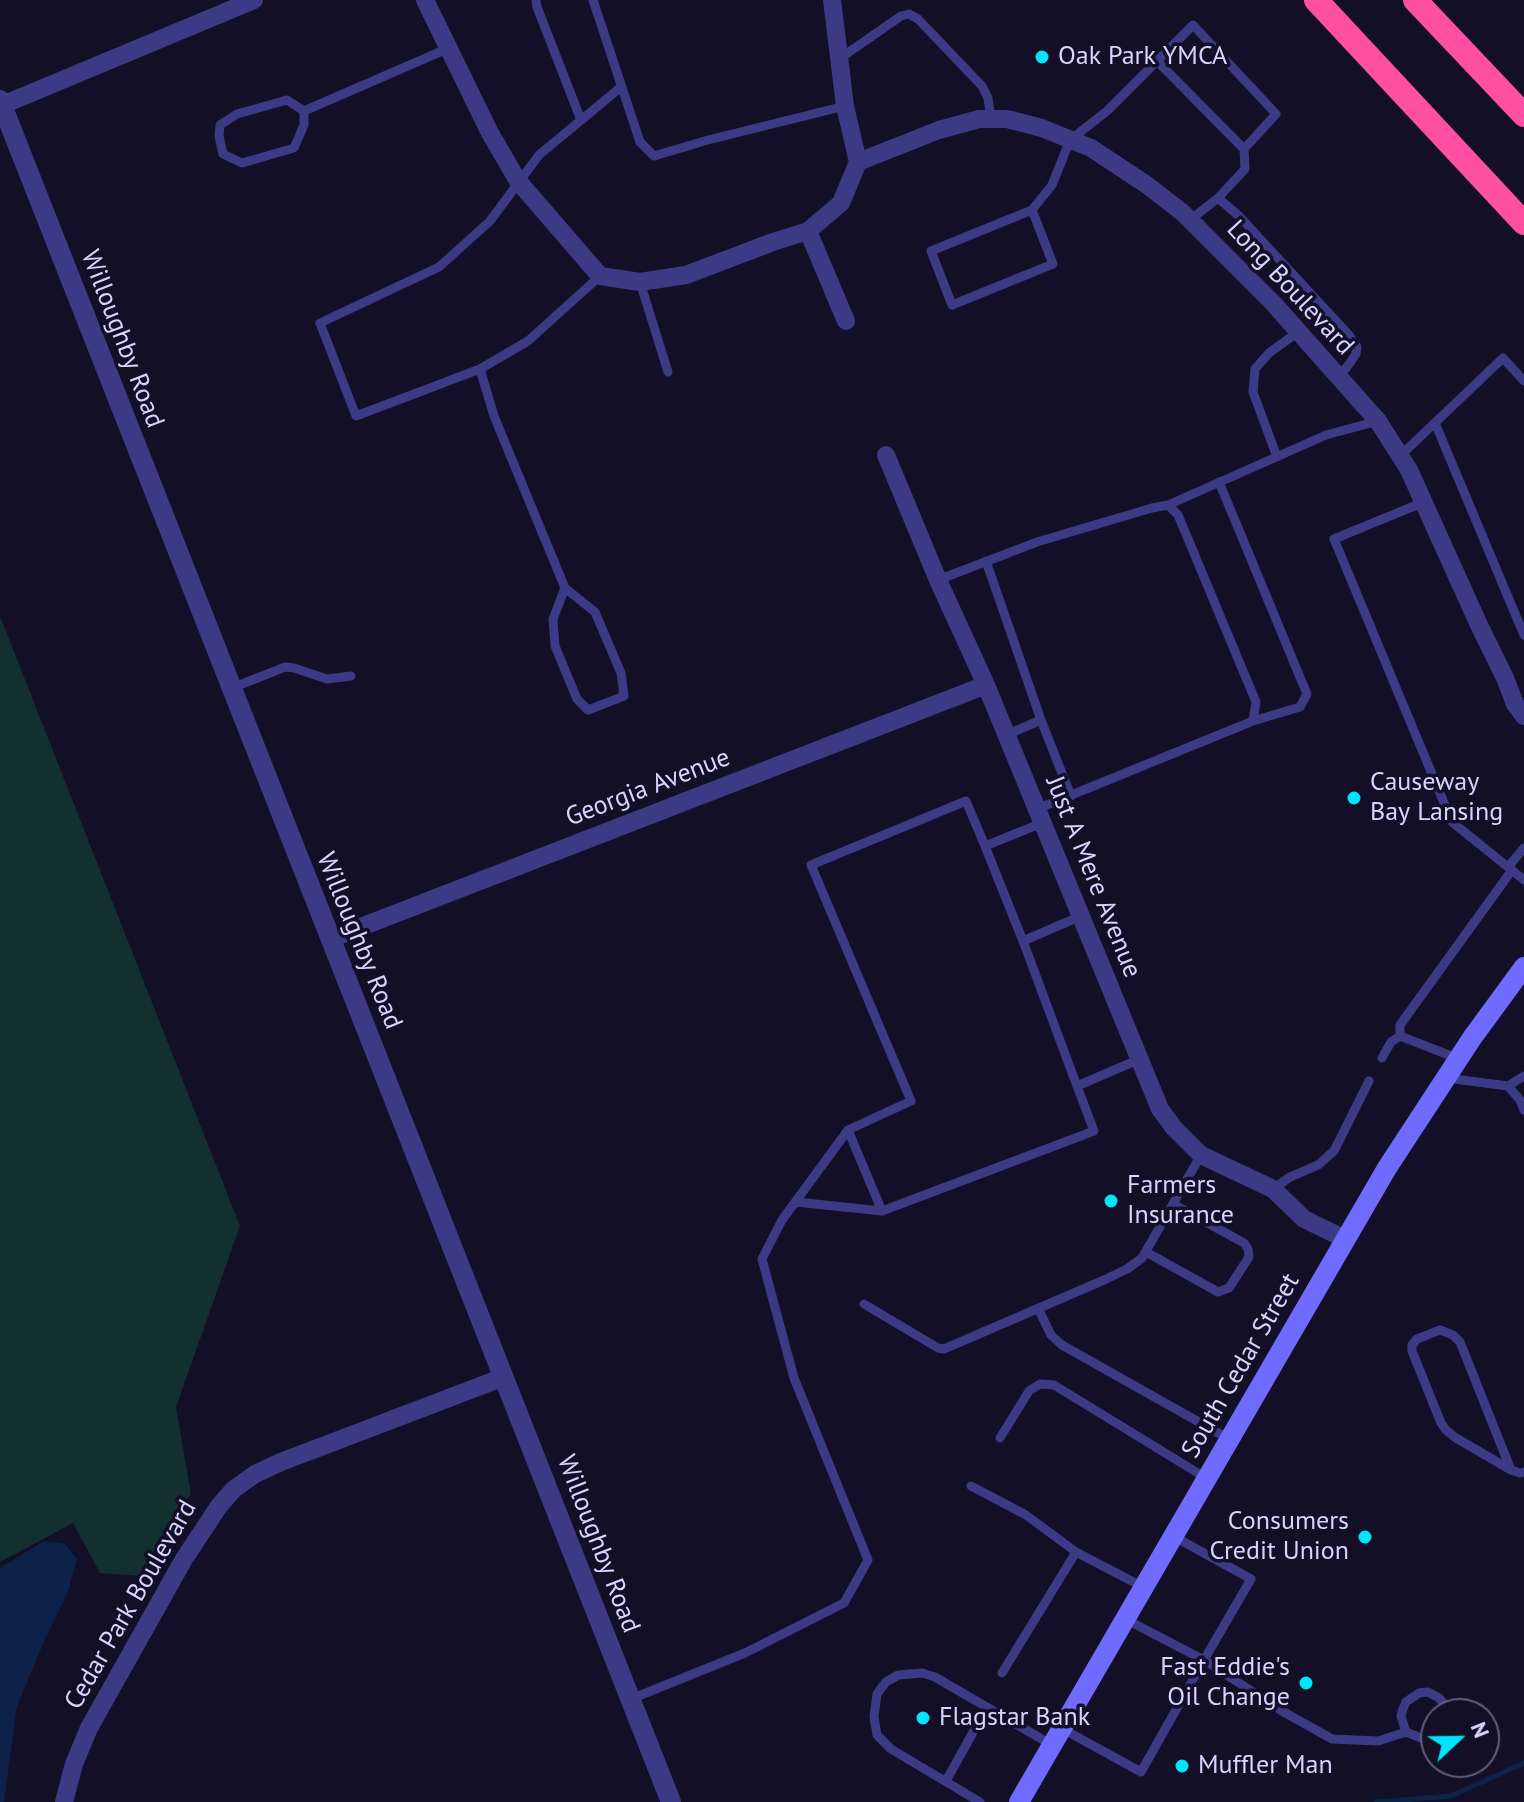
<!DOCTYPE html>
<style>
body{margin:0}
#map{position:relative;width:1524px;height:1802px;overflow:hidden;background:#130f26;font-family:"PT Sans",sans-serif}
canvas{display:block}
.north{position:absolute;left:1420px;top:1698px;width:80px;height:80px;box-sizing:border-box;background:#130f26;border:2px solid #625e7d;border-radius:50%;rotate:68deg;font-size:22px;font-weight:700;line-height:32px;text-align:center;color:#d9d4ff}
.north::after{content:'';display:block;margin:auto;width:28px;height:36px;background:#00e5ff;clip-path:polygon(50% 0,100% 100%,50% 72%,0 100%)}
</style>
<div id="map">
<canvas width="1524" height="1802"></canvas>
<div class="north">N</div>
</div>
<script>
const ctx = document.querySelector('canvas').getContext('2d');
ctx.lineJoin = 'round';
function fill(path, color) { ctx.fillStyle = color; ctx.fill(path, 'evenodd'); }
const shape = rows => new Path2D(rows.map(r => 'M' + r).join(''));
function stroke(path, color, width, dash) { ctx.strokeStyle = color; ctx.lineWidth = width; ctx.lineCap = dash ? 'butt' : 'round'; ctx.setLineDash(dash || []); ctx.stroke(path); }
function write(font, color, halo, rows, align = 'center') {
  ctx.font = font + ' "PT Sans",sans-serif'; ctx.lineWidth = 7; ctx.setLineDash([]); ctx.textBaseline = 'middle'; ctx.strokeStyle = halo; ctx.fillStyle = color; for (const [text, x, y, turn = 0] of rows) {
    ctx.save(); ctx.translate(x, y); ctx.rotate((+turn || 0) * Math.PI / 180); ctx.textAlign = isNaN(turn) ? turn : align; if (halo) ctx.strokeText(text, 0, 0); ctx.fillText(text, 0, 0); ctx.restore();
  }
}
const green = shape([
 [0,616,240,1226,176,1407,191,1494,140,1576,100,1573,73,1523,0,1562]
]);
const water = shape([
 [44,1541,65,1544,77,1559,68,1592,46,1637,17,1706,4,1802,0,1802,0,1568]
]);
const stream = shape([
 [1376,1802,1451,1796,1524,1763]
]);
const service = shape([
 [536,0,537,7,581,120],
 [593,0,640,142,654,156,708,140,845,106],
 [839,59,901,16,909,14,918,19,982,86,988,98,991,119],
 [1157,61,1193,25,1276,114,1244,149],
 [304,111,287,100,237,114,220,125,219,136,223,154,242,163,294,148,304,125,304,111,449,48],
 [1218,198,1239,216,1349,335,1357,347,1356,354,1347,367,1338,376],
 [1032,210,1053,264,952,305,931,251,1032,210,1052,185,1070,140,1107,111,1157,61,1244,149,1245,169,1218,198,1190,220],
 [600,276,528,341,480,369,356,416,320,323,439,267,490,221,539,155,621,87],
 [640,282,668,372],
 [480,369,494,416,565,588,553,619,555,646,577,699,588,710,624,696,621,673,595,612,565,588],
 [1435,423,1524,635],
 [1400,456,1503,358,1524,381],
 [1277,457,1253,392,1255,369,1269,353,1298,332],
 [1219,482,1307,694,1300,707,1253,721],
 [1424,502,1334,539,1452,822,1524,880],
 [1168,505,1326,435,1378,421],
 [986,561,1041,720],
 [938,580,1037,542,1152,508,1168,505,1178,515,1256,702,1253,721,1037,809],
 [232,688,285,667,294,668,327,679,351,676],
 [1006,735,1041,720,1071,796],
 [1042,823,985,846,966,801,811,865,911,1101,848,1130,882,1211,1094,1131,1077,1086,1140,1059],
 [985,846,1023,941,1081,916],
 [1508,867,1524,848],
 [1023,941,1077,1086],
 [1400,1036,1400,1025,1512,870],
 [1382,1058,1391,1042,1400,1036,1459,1059],
 [1446,1078,1508,1086,1520,1100,1524,1110],
 [1508,1086,1524,1076],
 [1273,1189,1290,1177,1318,1165,1334,1151,1369,1081],
 [796,1202,882,1211],
 [1146,1252,1218,1292,1229,1288,1249,1257,1248,1249,1244,1243,1173,1204],
 [864,1304,938,1348,944,1349,1104,1280,1127,1269,1142,1258,1201,1155],
 [1038,1308,1051,1335,1062,1345,1229,1439],
 [1000,1438,1029,1391,1040,1384,1054,1385,1206,1478],
 [1511,1470,1460,1342,1453,1335,1440,1330,1417,1339,1412,1345,1412,1351,1441,1423,1446,1430,1456,1438,1511,1470,1520,1473,1524,1472],
 [971,1486,1026,1515,1076,1552],
 [1125,1619,1204,1660,1251,1579,1173,1536],
 [1002,1673,1076,1552,1143,1587],
 [631,1699,745,1653,844,1603,868,1560,794,1378,762,1259,782,1220,848,1130],
 [1061,1728,1141,1772,1204,1660,1282,1711,1332,1739,1378,1741,1406,1732,1421,1738,1436,1731],
 [1406,1732,1401,1716,1403,1709,1406,1702,1419,1693,1428,1692,1439,1698,1444,1704,1446,1714],
 [946,1781,987,1707],
 [980,1802,891,1749,877,1735,874,1717,877,1694,886,1682,898,1675,922,1673,935,1677,1052,1745]
]);
const minor = shape([
 [425,0,490,133,518,181,600,276,640,282,686,275,773,242,808,231,841,203,858,162,845,106,832,0],
 [0,106,254,0],
 [858,162,939,130,979,119,1007,119,1042,128,1091,148,1147,185,1183,213,1273,303,1378,421,1409,470,1479,625,1505,678,1515,704,1524,716],
 [808,231,846,321],
 [886,455,938,580,986,685,1160,1109,1174,1128,1201,1155,1273,1189,1304,1219,1345,1239],
 [330,939,986,685],
 [64,1802,74,1764,89,1728,184,1559,219,1506,234,1489,255,1474,281,1462,504,1377]
]);
const tertiary = shape([
 [0,100,671,1802]
]);
const secondary = shape([
 [1019,1802,1387,1168,1472,1038,1524,967]
]);
const motorway = shape([
 [1316,0,1524,223],
 [1415,0,1524,115]
]);
const markers = [
 [1042,57,8,"#00e5ff"],
 [1354,798,8,"#00e5ff"],
 [1111,1201,8,"#00e5ff"],
 [1365,1537,8,"#00e5ff"],
 [1306,1683,8,"#00e5ff"],
 [923,1718,8,"#00e5ff"],
 [1182,1766,8,"#00e5ff"]
];
const poiNames = [
 ["Oak Park YMCA",1058,57],
 ["Causeway",1370,783],
 ["Bay Lansing",1370,813],
 ["Farmers",1127,1186],
 ["Insurance",1127,1216],
 ["Consumers",1349,1522,"right"],
 ["Credit Union",1349,1552,"right"],
 ["Fast Eddie's",1290,1668,"right"],
 ["Oil Change",1290,1698,"right"],
 ["Flagstar Bank",939,1718],
 ["Muffler Man",1198,1766]
];
const streetNames = [
 ["Long Boulevard",1290,288,47],
 ["Willoughby Road",122,339,69],
 ["Georgia Avenue",648,788,-21],
 ["Just A Mere Avenue",1093,877,68],
 ["Willoughby Road",359,941,68],
 ["South Cedar Street",1241,1366,-60],
 ["Willoughby Road",598,1544,69],
 ["Cedar Park Boulevard",131,1605,-60]
];
fill(green, '#12302f');
fill(water, '#0c2248');
stroke(stream, '#0c2248', 5);
stroke(service, '#3d3a85', 9);
stroke(minor, '#3d3a85', 18);
stroke(tertiary, '#3d3a85', 20);
stroke(secondary, '#6f6bff', 20);
stroke(motorway, '#ff4fa3', 24);
for (const [x, y, r, color] of markers) { const dot = new Path2D(); dot.arc(x, y, r, 0, 2 * Math.PI); ctx.fillStyle = color; ctx.fill(dot); stroke(dot, '#130f26', 3); }
write('26px', '#d9d4ff', '#130f26', poiNames, 'left');
write('26px', '#d9d4ff', '#130f26', streetNames);
</script>
